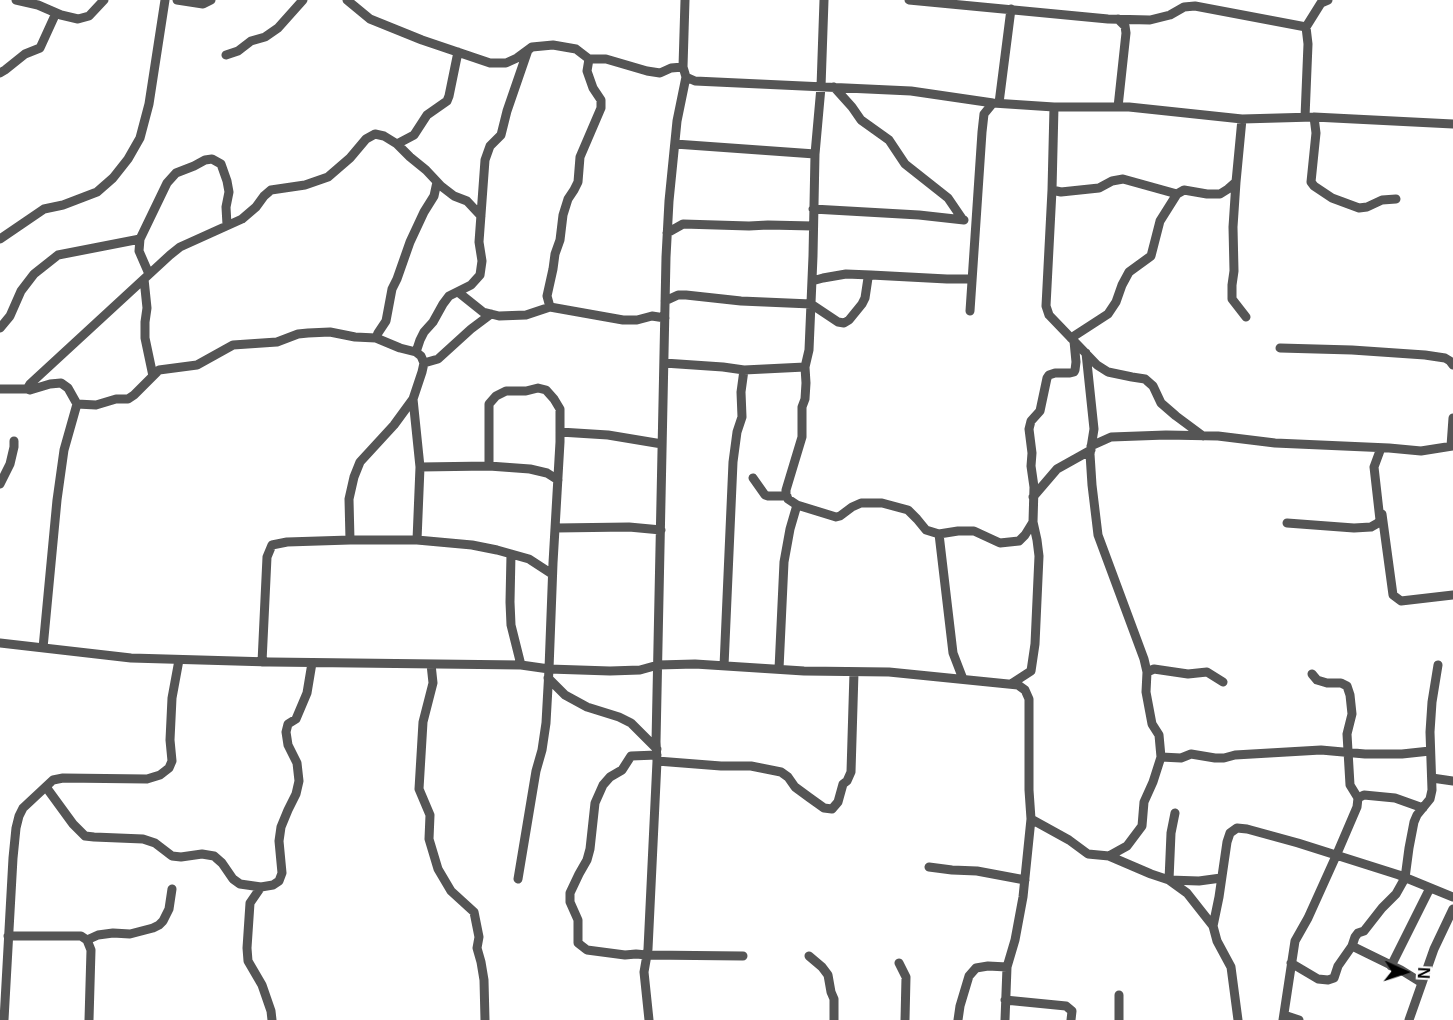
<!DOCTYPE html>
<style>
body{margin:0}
#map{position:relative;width:1453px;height:1020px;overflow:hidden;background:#fff;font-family:Helvetica,sans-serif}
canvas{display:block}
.north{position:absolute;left:1375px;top:942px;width:60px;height:60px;-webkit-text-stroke:4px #fff;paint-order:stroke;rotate:93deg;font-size:16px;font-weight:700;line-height:24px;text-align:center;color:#000}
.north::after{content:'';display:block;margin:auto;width:21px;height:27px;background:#000;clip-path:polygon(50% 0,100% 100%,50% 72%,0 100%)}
</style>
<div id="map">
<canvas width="1453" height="1020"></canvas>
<div class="north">N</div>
</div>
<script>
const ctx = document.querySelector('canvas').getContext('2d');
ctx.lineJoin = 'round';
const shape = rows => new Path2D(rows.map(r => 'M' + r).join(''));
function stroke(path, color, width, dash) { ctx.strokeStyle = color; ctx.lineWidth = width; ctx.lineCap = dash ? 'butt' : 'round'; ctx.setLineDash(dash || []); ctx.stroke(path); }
const minor = shape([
 [16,0,38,5,61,15,78,19,89,16,104,0],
 [177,0,203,4,211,0],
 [347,0,370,19,422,40,490,63,506,63,517,58,532,47,553,45,576,49,589,59,606,59,647,71,660,73,671,68,683,67],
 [685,0,683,67,686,77,695,81,911,91,993,103,1054,107,1129,107,1242,119,1314,117,1453,124],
 [909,0,1108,19,1150,20,1170,15,1184,7,1195,6,1306,27],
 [226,55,238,51,251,41,265,37,278,28,303,0],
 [0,73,5,70,25,54,40,48,56,13],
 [834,87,852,107,861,120,889,140,905,164,948,198,963,220],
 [999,103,1011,9],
 [1054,107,1052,190,1046,306,1049,315,1097,365,1108,372,1132,377,1145,379,1153,386,1161,403,1176,416,1203,436],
 [1118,107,1126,33,1125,26,1118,19],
 [1305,117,1308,44,1306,27,1321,3,1328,0],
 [1314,117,1316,133,1311,182,1314,186,1332,198,1359,208,1367,207,1382,200,1396,199],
 [397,144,410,157,426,170,441,186,454,196,467,201,481,216],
 [675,144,815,154],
 [1236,182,1233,227,1234,271,1232,285,1232,299,1246,317],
 [1052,190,1061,192,1099,188,1112,181,1123,179,1177,194],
 [813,209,919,215,964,220],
 [667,233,683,224,749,226,768,225,813,226],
 [0,239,44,209,63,205,97,192,113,178,128,159,140,138,149,104,165,0],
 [149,274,139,251,140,239,167,183,176,173,194,166,205,160,212,159,221,164,227,181,229,192,226,207,227,225],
 [144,279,147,308,145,322,145,338,153,376],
 [812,281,823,278,846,274,871,275],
 [458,292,483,312,499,316,526,315,550,307,623,320,637,320,652,316,665,318],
 [665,301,678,295,686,295,741,301,811,304,838,322,844,323,849,320,862,304,865,298,868,278,871,275,947,279,972,279],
 [550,307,547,296,553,269,555,254,560,240,563,215,568,199,574,190,578,182,580,157,601,108,601,100,593,88,587,71,589,59],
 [970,311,982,132,984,114,993,103],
 [0,328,10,316,21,291,34,274,58,255,140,239],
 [376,338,400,348,416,352,421,356,424,363,422,372,413,399,420,467,417,540],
 [1071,338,1108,314,1116,302,1122,285,1129,272,1151,256,1160,221,1177,194,1184,190,1207,194,1220,194,1228,189,1236,182,1242,119],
 [1280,348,1352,350,1425,355,1445,358,1450,361,1453,365],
 [416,352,420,340,424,332,433,322,443,304,449,296,471,285,480,275,482,261,479,242,485,160,490,146,501,135,507,111,528,50],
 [1086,353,1094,429,1090,454,1092,485,1098,535,1144,659,1147,672,1146,692,1152,724,1159,735,1161,757,1153,782,1144,802,1142,826,1127,846,1109,856],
 [424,363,438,359,471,329,491,314],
 [664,363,723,367,744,370,805,367],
 [0,389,27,389,30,390,50,384,61,383,68,388,77,404,64,450,57,500,43,648],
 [27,389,30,384,170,255,180,247,242,219,256,207,264,196,271,190,305,185,328,177,350,158,366,139,375,134,384,136,397,144,414,135,427,115,447,101,449,96,458,52],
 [77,404,96,405,116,399,128,399,134,395,159,370,197,365,233,345,277,342,298,334,308,333,330,332,355,337,376,338,378,333,386,321,392,289,397,279,410,242,424,212,434,196,437,182],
 [560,432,608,435,662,444],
 [1091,446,1111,437,1166,435,1218,436,1275,443,1389,448,1421,451,1453,446],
 [1451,446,1453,418],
 [489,466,489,404,496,396,506,391,526,391,538,388,546,390,554,399,560,409,560,442,553,563,549,669,546,723,542,750,536,771,518,879],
 [420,467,489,466,530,469,547,473,558,480],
 [753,478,765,495,768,496,787,496],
 [0,484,10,464,14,447,14,441],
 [1033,497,1057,469,1091,450],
 [797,505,836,517,840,516,852,507,861,503,882,503,908,510,917,519,926,530,939,534,958,531,974,531,1000,543,1019,541,1025,535,1033,522],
 [1382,514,1393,595,1401,601,1453,595],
 [1287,523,1354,528,1371,527,1378,523,1380,520,1374,467,1381,448],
 [556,528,629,527,661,530],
 [939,534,953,653,963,679],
 [350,540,349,499,354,477,360,462,394,425,413,399],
 [511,554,510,602,511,625,521,665],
 [0,643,131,658,270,662,521,665,549,669,610,671,640,670,658,665,695,664,804,671,889,672,1018,685,1025,690,1029,699,1029,790,1031,819,1023,897,1015,940,1007,967,1005,1020],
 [262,662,267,557,272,545,287,542,350,540,417,540,472,545,497,550,529,559,552,574],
 [431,664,433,683,423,722,419,789,430,815,429,839,438,869,451,891,474,912,479,937,477,948,481,962,484,980,485,1020],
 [724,666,733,462,737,432,742,417,741,392,744,370],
 [779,669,784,562,790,529,797,505,788,499,786,494,786,490,802,437,802,407,805,399,806,383,805,367,809,350,813,256,815,154,821,87,824,0],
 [1147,672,1154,669,1188,674,1207,672,1223,682],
 [1312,674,1317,680,1327,683,1341,683,1347,686,1350,695,1352,714,1347,734,1350,785,1358,798],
 [548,678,565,695,587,707,619,717,631,723,657,749],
 [1011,684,1031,671,1035,644,1039,556,1037,540,1033,522,1034,487,1031,466,1032,453,1029,429,1031,421,1040,411,1047,378,1049,375,1055,373,1070,373,1074,372,1075,370,1076,362,1074,341],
 [657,755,631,756,622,770,610,777,603,785,595,803,590,849,587,860,579,874,570,893,570,902,578,920,578,943,587,950,625,955,636,954,647,955,743,956],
 [1161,757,1181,758,1191,754,1215,758,1224,758,1235,755,1321,750,1365,754,1402,754,1430,751],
 [657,761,721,766,751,766,781,772,788,777,795,787,810,798,824,808,832,809,838,802,843,784,847,781,851,772,854,672],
 [1432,778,1453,781],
 [46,787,73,824,85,836,94,837,143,839,155,843,172,856,181,857,202,854,214,856,222,863,233,879,240,884,261,887,273,885,279,881,282,873,279,841,281,827,288,810,296,794,299,781,297,763,288,745,286,732,288,724,296,719,307,693,312,663],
 [1175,813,1171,833,1169,880,1199,881,1221,878],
 [1031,819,1069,840,1088,854,1109,856,1151,874,1169,880,1187,893,1213,926,1217,941,1231,967,1238,1020],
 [929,867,952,870,977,871,1025,880],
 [261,887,250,903,247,948,248,961,262,985,271,1011,272,1020],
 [1213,926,1219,897,1227,842,1230,833,1237,828,1247,829,1298,843,1399,875,1453,897],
 [8,936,81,936,87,940,91,950,89,1020],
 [87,940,98,935,113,933,130,934,153,928,159,925,163,921,169,909,172,889],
 [1352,946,1401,970,1422,983],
 [809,956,822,967,828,975,831,992,834,999,834,1020],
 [899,963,906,977,905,1020],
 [1291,963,1318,979,1328,980,1334,978,1338,966,1352,946,1355,937,1358,933,1364,931,1382,908,1396,894,1405,878,1409,848,1414,822,1417,815,1430,799,1432,790,1430,732,1432,702,1438,665],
 [1391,966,1430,888],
 [1119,995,1119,1020],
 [1005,1000,1066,1006,1072,1011,1071,1020],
 [1284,1015,1299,1020],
 [4,1020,13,858,16,828,19,816,23,808,53,780,63,778,147,779,160,775,169,768,172,761,170,740,172,698,179,660],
 [649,1020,644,972,648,949,657,761,656,742,666,257,669,201,677,121,686,77],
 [958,1020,960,1006,969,976,976,968,988,966,1007,967],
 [1283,1020,1295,941,1308,918,1336,856,1357,807,1358,798,1364,795,1395,798,1423,808],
 [1409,1020,1434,949,1453,909]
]);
stroke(minor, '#555', 9);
</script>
